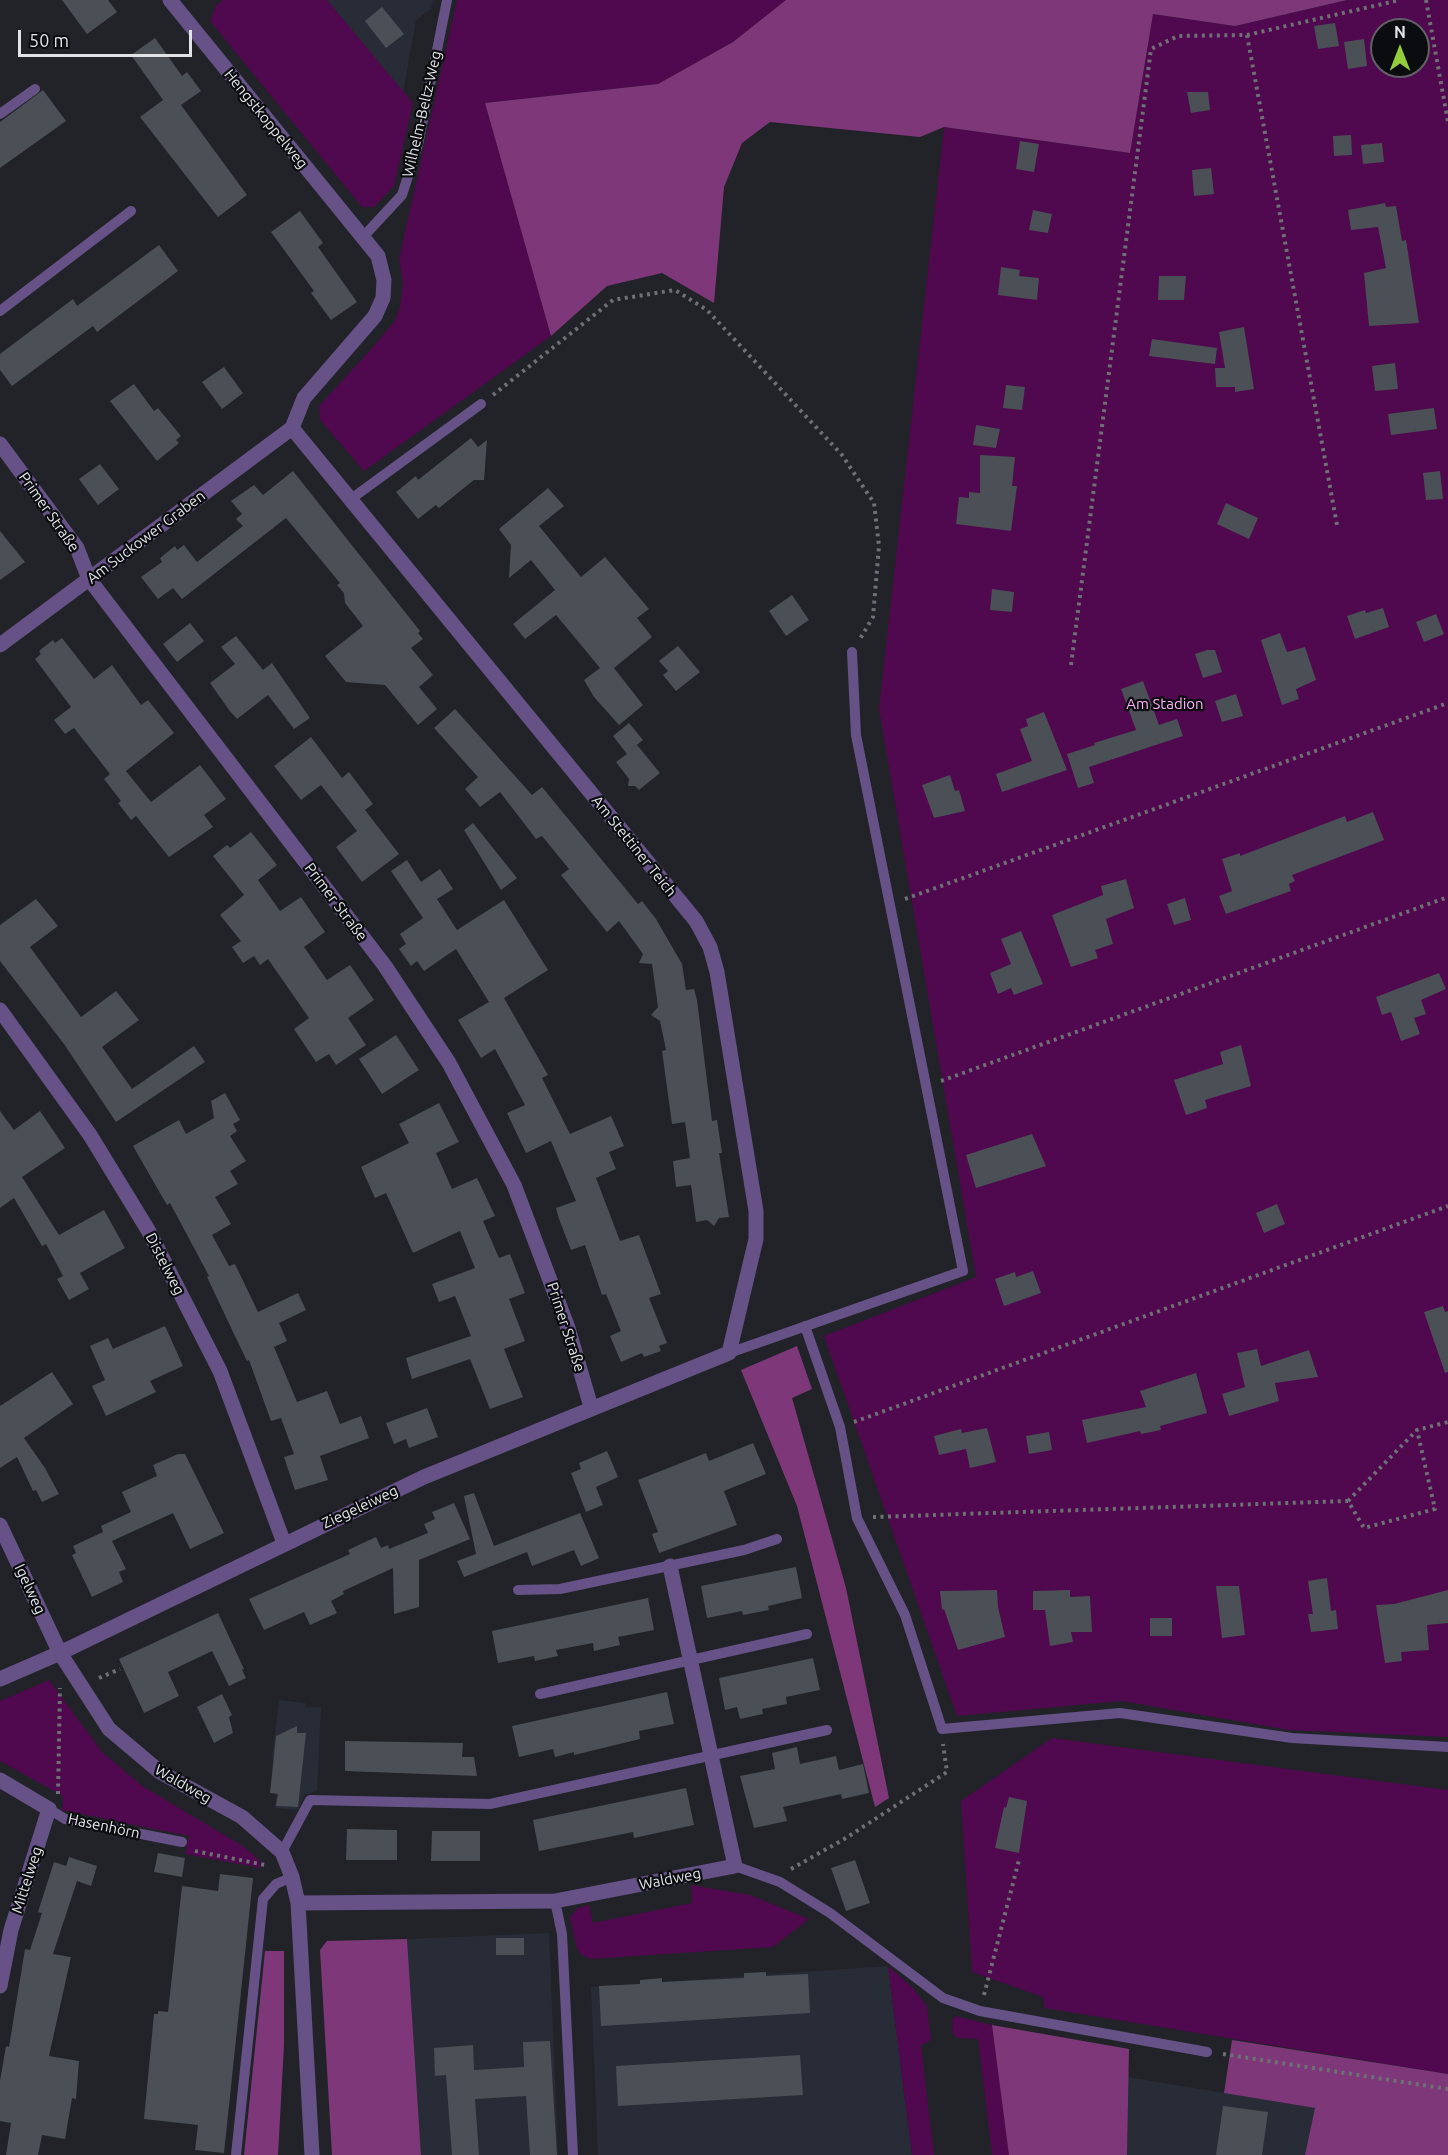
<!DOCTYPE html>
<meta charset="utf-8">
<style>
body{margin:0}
#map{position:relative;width:1448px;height:2155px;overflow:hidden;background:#212329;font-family:Ubuntu,sans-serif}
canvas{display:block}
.north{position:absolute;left:1370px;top:18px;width:60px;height:60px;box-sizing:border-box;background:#0b0c0f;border:2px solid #616265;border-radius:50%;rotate:0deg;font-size:16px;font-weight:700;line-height:24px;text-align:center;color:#e1e3e7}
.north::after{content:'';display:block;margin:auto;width:21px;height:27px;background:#94cc3c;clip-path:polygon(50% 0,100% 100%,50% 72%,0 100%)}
.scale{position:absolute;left:18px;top:30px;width:174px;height:27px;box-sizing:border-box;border:3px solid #e1e3e7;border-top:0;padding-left:8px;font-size:18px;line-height:21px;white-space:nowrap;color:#e1e3e7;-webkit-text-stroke:4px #0b0c0f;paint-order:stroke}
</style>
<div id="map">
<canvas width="1448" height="2155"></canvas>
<div class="north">N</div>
<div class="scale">50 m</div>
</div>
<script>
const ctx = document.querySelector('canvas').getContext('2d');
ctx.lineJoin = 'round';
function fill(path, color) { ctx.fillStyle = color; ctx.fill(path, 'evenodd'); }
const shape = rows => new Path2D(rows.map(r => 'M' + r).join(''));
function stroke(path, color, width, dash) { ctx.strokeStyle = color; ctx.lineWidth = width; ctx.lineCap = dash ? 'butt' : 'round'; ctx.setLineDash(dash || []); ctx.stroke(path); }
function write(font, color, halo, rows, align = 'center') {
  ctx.font = font + ' Ubuntu,sans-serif'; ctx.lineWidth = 4.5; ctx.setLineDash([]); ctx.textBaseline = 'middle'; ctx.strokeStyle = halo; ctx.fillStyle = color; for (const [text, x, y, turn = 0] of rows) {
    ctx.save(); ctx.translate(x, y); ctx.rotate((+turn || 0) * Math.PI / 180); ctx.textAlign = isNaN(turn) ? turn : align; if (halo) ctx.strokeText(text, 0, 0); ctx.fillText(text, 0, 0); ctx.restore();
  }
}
const built = shape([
 [327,0,433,0,431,9,416,20,403,93],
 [279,1700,305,1703,306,1707,321,1707,317,1791,304,1795,298,1810,275,1808,280,1761,272,1759],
 [549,1933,558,2155,421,2155,407,1939],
 [888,1966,912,2155,598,2155,591,1987],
 [1128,2077,1316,2108,1305,2155,1127,2155]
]);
const green = shape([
 [223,0,327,0,413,103,394,186,374,207,362,207,210,21,216,5],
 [457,0,786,0,733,42,658,84,485,103,551,336,364,471,320,420,319,406,372,348,394,322,400,307,403,284,399,259],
 [1347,0,1448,0,1448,1737,1289,1730,1122,1701,957,1716,824,1336,976,1277,879,709,944,127,1130,153,1153,14,1235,26],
 [1382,30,1418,30,1418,66,1382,66],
 [49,1680,102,1752,142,1786,243,1846,261,1862,261,1868,185,1854,189,1836,62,1810,63,1796,0,1761,0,1701],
 [1052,1738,1448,1790,1448,2074,1045,2008,1043,1997,972,1972,961,1801],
 [691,1885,750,1895,809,1919,773,1947,591,1959,582,1955,577,1949,570,1917,578,1908,589,1905,593,1923,692,1903],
 [888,1966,913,1988,927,2006,931,2041,921,2045,934,2155,912,2155],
 [955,2016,992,2025,1009,2155,992,2155,978,2039,957,2038,953,2034,952,2021]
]);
const forest = shape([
 [786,0,1347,0,1235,26,1153,14,1130,153,944,127,920,137,770,122,742,143,724,187,714,303,662,273,607,286,551,336,485,103,658,84,733,42],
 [797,1346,812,1389,792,1398,846,1588,889,1798,875,1807,797,1506,741,1370],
 [407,1939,421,2155,332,2155,320,1950,327,1941],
 [265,1951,284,1951,284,2045,278,2155,244,2155],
 [992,2025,1129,2049,1127,2155,1009,2155],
 [1232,2040,1448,2074,1448,2155,1305,2155,1315,2108,1224,2093]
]);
const building = shape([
 [62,0,108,0,117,12,87,34],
 [382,7,404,34,386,48,365,21],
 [1335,23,1339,46,1318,49,1314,26],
 [155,38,182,76,187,72,201,91,181,105,247,195,218,217,140,117,163,100,131,55],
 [1364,39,1367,66,1348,69,1344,42],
 [43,90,66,121,0,168,0,122],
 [1187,92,1208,92,1210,110,1191,113],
 [1351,135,1352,155,1334,156,1333,136],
 [1020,141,1039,144,1034,172,1016,169],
 [1382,143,1384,162,1363,164,1361,145],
 [1211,168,1214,194,1194,196,1192,170],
 [1385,203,1386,207,1396,206,1402,241,1406,240,1419,323,1369,326,1364,273,1386,268,1378,227,1351,230,1348,210],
 [1033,210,1052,214,1048,233,1029,230],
 [300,211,323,243,318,247,357,302,331,320,311,293,314,291,271,232],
 [159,245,178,271,97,332,93,326,12,386,0,370,0,354,73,299,77,306],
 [1001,267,1020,270,1019,276,1039,278,1037,300,998,295],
 [1159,276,1186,276,1184,300,1158,300],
 [1244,327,1254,389,1235,392,1235,387,1216,387,1215,368,1225,368,1219,332],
 [1152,339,1217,348,1215,364,1149,356],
 [1395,363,1398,389,1375,391,1372,366],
 [224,367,243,393,222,409,202,382],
 [134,384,154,411,158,408,181,436,176,440,179,443,157,461,110,401],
 [1006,385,1025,387,1022,410,1003,408],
 [1434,408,1437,429,1391,435,1388,414],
 [976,425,1000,429,996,448,973,445],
 [471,438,478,447,487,440,484,480,474,480,439,508,436,505,418,519,396,492,416,476,418,480],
 [980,455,1015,457,1012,486,1017,486,1011,531,956,524,959,497,969,498,969,492,980,493],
 [100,464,119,489,98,505,79,479],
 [293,471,420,631,418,633,423,639,411,648,433,675,419,687,437,709,418,725,385,685,346,682,325,656,363,626,345,603,344,593,337,585,340,583,286,518,182,599,173,588,158,599,141,577,162,562,160,558,175,546,177,550,184,545,197,562,243,526,236,519,242,514,231,501,254,485,263,495],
 [1440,471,1443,499,1426,500,1423,473],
 [548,488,564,506,539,526,581,577,605,557,649,609,637,618,652,637,614,668,643,705,619,725,594,697,584,680,600,668,556,615,525,639,513,624,555,590,531,560,509,578,511,545,499,529],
 [1226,503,1258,518,1249,539,1217,524],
 [0,531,25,562,0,580],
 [992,589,1014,592,1012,612,990,610],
 [792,595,809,620,786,636,769,611],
 [1383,608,1389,627,1355,639,1347,616,1365,610,1366,613],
 [1436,614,1444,634,1424,642,1416,622],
 [190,623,204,641,177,662,163,644],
 [1280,633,1287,652,1305,647,1316,680,1296,689,1299,699,1282,705,1261,640],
 [236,636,263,670,272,663,310,718,294,729,268,695,237,719,229,710,210,683,235,664,221,647],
 [62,638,94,679,112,665,141,705,148,700,174,733,126,771,151,802,200,765,226,799,204,815,213,827,169,857,136,816,131,820,118,803,121,801,104,779,110,774,74,728,65,734,54,720,71,707,35,659,41,654,39,651,53,640,55,643],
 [678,646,700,672,676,691,663,675,668,671,659,661],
 [1207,650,1215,650,1222,672,1203,678,1195,654],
 [1143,681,1159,725,1177,719,1183,736,1089,767,1094,783,1078,788,1067,754,1095,745,1094,743,1136,730,1121,689],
 [1236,694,1243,716,1222,722,1215,701],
 [455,709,532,795,542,787,638,904,642,901,656,919,682,964,686,990,694,989,697,1000,712,1121,717,1120,722,1153,719,1153,729,1217,719,1218,714,1226,707,1220,696,1222,691,1185,676,1187,673,1161,690,1158,685,1122,672,1124,662,1051,666,1050,660,1021,651,1015,658,1007,652,964,639,963,643,954,619,921,607,932,561,875,569,869,542,836,536,839,500,792,480,807,465,789,478,777,434,728],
 [1044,712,1067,770,1002,792,996,774,1032,761,1020,729,1028,726,1026,719],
 [629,723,643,740,629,751,637,745,660,773,639,790,635,786,628,786,629,779,616,762,627,754,613,736],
 [311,737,342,778,349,772,373,804,365,810,399,854,362,882,336,847,357,831,321,785,301,800,274,766],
 [950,775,955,791,959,790,965,811,934,818,922,785],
 [1373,812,1384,840,1292,875,1295,881,1289,884,1291,891,1226,914,1219,896,1232,891,1222,859,1240,853,1240,856,1345,816,1347,822],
 [473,823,517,878,501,890,464,830],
 [251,832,277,865,258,880,280,911,301,897,325,932,304,947,327,980,350,965,374,1000,348,1018,366,1045,336,1065,329,1054,316,1062,294,1029,309,1018,268,959,260,965,254,956,243,963,232,947,241,941,220,915,244,895,213,856,227,845,230,848],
 [407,860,421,882,440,869,453,889,437,899,457,930,504,900,548,970,504,998,548,1075,542,1078,570,1134,611,1116,624,1146,609,1152,616,1169,596,1178,620,1241,639,1235,661,1294,649,1298,667,1343,659,1346,661,1351,644,1357,642,1353,621,1362,610,1336,621,1331,606,1294,602,1295,585,1245,571,1250,559,1219,556,1208,576,1201,551,1141,526,1153,507,1113,525,1105,495,1049,481,1058,458,1020,489,1002,456,949,424,971,417,961,411,966,399,949,406,944,400,934,423,918,391,871],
 [1126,879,1134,908,1106,919,1113,944,1095,950,1098,958,1071,967,1052,915,1103,895,1101,886],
 [1185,898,1191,920,1174,925,1167,904],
 [36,899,58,926,30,947,81,1017,116,991,139,1020,102,1047,132,1089,194,1046,205,1062,116,1122,64,1044,0,961,0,925],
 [1021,931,1043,984,1014,995,1011,988,998,994,990,973,1011,964,1001,939],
 [1439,973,1446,989,1421,1000,1426,1014,1414,1018,1420,1034,1401,1041,1391,1012,1382,1015,1376,997],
 [396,1035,419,1070,382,1094,359,1059],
 [1241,1045,1251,1086,1205,1100,1207,1108,1186,1115,1174,1080,1223,1064,1220,1052],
 [225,1093,240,1120,233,1124,237,1131,230,1136,246,1161,230,1171,238,1184,215,1197,231,1224,212,1235,229,1266,235,1264,258,1312,298,1293,306,1310,279,1323,287,1341,274,1347,297,1402,327,1391,340,1424,361,1416,369,1438,320,1456,328,1480,295,1490,284,1457,294,1454,281,1418,271,1421,249,1360,247,1361,234,1334,207,1277,209,1276,170,1203,167,1205,160,1193,133,1146,179,1120,186,1134,214,1118,211,1101],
 [439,1103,459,1142,436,1153,452,1189,477,1178,495,1216,483,1221,499,1258,510,1254,525,1293,509,1299,525,1341,504,1349,523,1397,490,1409,470,1359,412,1379,406,1358,471,1336,455,1296,439,1302,432,1284,475,1268,460,1231,413,1253,386,1193,375,1198,361,1167,409,1143,399,1124],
 [0,1111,14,1130,40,1111,65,1148,22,1177,59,1235,104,1210,125,1248,80,1273,89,1289,69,1300,57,1279,63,1276,46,1244,42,1246,14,1198,0,1208],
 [1032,1134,1046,1166,976,1188,966,1155],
 [1277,1204,1285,1224,1264,1233,1256,1213],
 [1033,1271,1041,1293,1004,1306,995,1279,1015,1272,1016,1277],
 [1443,1306,1445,1312,1448,1311,1448,1372,1445,1373,1424,1312],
 [165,1326,183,1366,150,1381,156,1392,106,1416,92,1386,105,1380,90,1346,108,1338,113,1349],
 [1257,1349,1261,1366,1309,1350,1318,1377,1275,1383,1279,1401,1229,1416,1222,1394,1245,1387,1237,1353],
 [52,1372,73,1404,24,1438,45,1468,59,1494,42,1502,36,1490,33,1491,17,1457,0,1468,0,1406],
 [1196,1373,1207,1413,1160,1426,1161,1430,1141,1434,1140,1431,1087,1443,1082,1420,1146,1407,1140,1391],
 [427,1408,438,1437,409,1448,406,1439,394,1444,386,1423],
 [987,1428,996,1462,970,1468,966,1449,939,1455,934,1436,961,1429,962,1433],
 [1049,1432,1052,1450,1029,1454,1026,1436],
 [753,1443,766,1474,724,1491,737,1525,659,1553,652,1534,658,1532,638,1480,706,1453,709,1461],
 [607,1451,618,1477,596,1487,603,1505,586,1512,571,1473,581,1469,579,1463],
 [178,1454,185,1454,224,1533,190,1549,173,1513,112,1541,126,1569,119,1572,123,1582,92,1597,72,1555,76,1553,73,1546,103,1532,101,1526,131,1512,122,1492,157,1476,153,1465],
 [474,1493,494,1546,580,1513,599,1558,581,1566,574,1550,532,1566,527,1552,464,1577,457,1561,476,1554,464,1496],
 [454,1503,470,1539,419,1560,419,1607,394,1614,393,1568,343,1591,344,1594,331,1601,337,1613,310,1625,304,1612,264,1630,249,1599,350,1554,348,1550,376,1537,381,1548,388,1545,389,1549,428,1533,424,1524,435,1519,432,1512],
 [796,1567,802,1598,768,1606,769,1610,743,1615,742,1611,707,1618,701,1586],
 [1327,1578,1331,1611,1336,1610,1338,1629,1311,1632,1308,1614,1313,1614,1308,1581],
 [1216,1586,1239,1586,1245,1635,1222,1638],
 [997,1590,998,1607,1005,1637,958,1650,944,1609,942,1610,940,1591],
 [1070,1590,1070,1597,1090,1596,1092,1632,1071,1632,1073,1642,1050,1646,1045,1610,1033,1610,1033,1591],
 [1448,1590,1448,1623,1427,1625,1429,1650,1401,1652,1402,1661,1385,1663,1376,1605,1394,1604],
 [648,1598,654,1630,618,1637,620,1645,594,1651,593,1643,556,1650,558,1656,535,1661,534,1656,498,1663,492,1631],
 [218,1613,244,1669,242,1670,246,1678,229,1686,212,1651,168,1672,179,1696,144,1713,119,1659],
 [1150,1618,1172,1618,1172,1636,1150,1636],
 [813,1658,820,1690,786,1697,787,1704,762,1709,763,1714,740,1719,737,1707,725,1710,719,1678],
 [667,1692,674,1724,639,1731,640,1739,574,1755,574,1752,555,1757,553,1749,519,1757,512,1726],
 [222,1694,232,1715,229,1717,233,1733,214,1743,197,1707],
 [297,1726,297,1733,306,1733,298,1807,276,1806,278,1794,270,1793,276,1736],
 [345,1741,463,1743,462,1757,474,1757,477,1776,345,1771],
 [797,1747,800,1764,836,1756,839,1770,863,1764,869,1793,842,1799,841,1794,783,1807,787,1821,754,1828,740,1776,775,1769,772,1753],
 [686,1788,694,1825,634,1838,633,1832,539,1851,533,1820],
 [1009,1797,1027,1801,1019,1853,995,1848,1004,1807,1006,1808],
 [347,1829,397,1830,397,1860,346,1860],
 [432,1831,480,1831,480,1861,431,1861],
 [158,1853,185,1858,182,1877,154,1872],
 [69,1857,97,1866,91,1886,77,1881,53,1954,71,1957,49,2056,79,2061,76,2099,72,2098,65,2139,42,2135,38,2155,6,2155,11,2123,0,2121,0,2081,6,2046,9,2047,25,1949,30,1950,42,1913,38,1912,54,1862,66,1866],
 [855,1860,870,1903,846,1911,831,1868],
 [220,1874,253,1878,224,2153,195,2150,198,2125,144,2119,154,2014,158,2014,158,2011,168,2012,182,1886,218,1891],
 [496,1938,524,1938,524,1955,496,1955],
 [766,1972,766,1976,808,1974,810,2013,601,2026,599,1986,640,1984,640,1980,662,1978,662,1982,744,1978,744,1973],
 [550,2041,557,2155,530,2155,526,2096,475,2099,479,2155,452,2155,446,2075,435,2076,434,2048,473,2045,474,2070,524,2067,523,2042],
 [800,2055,803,2095,618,2106,616,2066],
 [1223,2106,1268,2112,1262,2155,1216,2155]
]);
const path = shape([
 [1426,0,1448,122],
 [1247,35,1337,525],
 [493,395,613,300,675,290,707,310,842,455,874,503,879,546,873,617,860,639],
 [1071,665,1151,49,1178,36,1247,35,1400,0],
 [905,899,1448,703],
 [941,1081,1448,897],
 [854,1422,1448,1206],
 [1348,1501,1417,1430,1448,1422],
 [873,1517,1348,1501,1364,1528,1435,1509,1417,1430],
 [99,1678,120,1669],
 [58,1794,60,1688],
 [195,1851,265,1865],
 [791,1869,846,1838,947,1772,943,1744],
 [984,1995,1019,1860],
 [1223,2054,1448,2089]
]);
const lane = shape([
 [0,114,35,89],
 [363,237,402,195,418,145,447,0],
 [0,311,131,211],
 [351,499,481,404],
 [805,1326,840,1427,857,1518,905,1615,942,1729,1120,1713,1292,1738,1448,1747],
 [729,1353,963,1271,856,735,852,652],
 [518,1590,560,1589,744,1550,777,1539],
 [540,1694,807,1634],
 [49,1809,65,1819,182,1842],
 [282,1852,310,1800,490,1804,827,1730],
 [735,1866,780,1882,830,1913,943,1998,980,2011,1207,2052],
 [555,1901,562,1934,573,2155],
 [236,2155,263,1899,276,1884,292,1877]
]);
const street = shape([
 [170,0,378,256,384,280,383,298,375,316,304,398,292,428],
 [0,444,77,548,89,579,385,966,449,1063,514,1185,568,1328,591,1407],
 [0,645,292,428],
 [0,1010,90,1135,148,1230,220,1371,284,1543],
 [0,1525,60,1653,109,1729,160,1772,242,1817,282,1852,292,1877,298,1903,312,2155],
 [0,1679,60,1653,424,1477,729,1353,756,1239,756,1211,717,972,710,947,696,921,292,428],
 [0,1780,49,1809,11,1930,0,1986],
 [298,1903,555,1901,735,1866,670,1566]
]);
const streetNames = [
 ["Wilhelm-Beltz-Weg",422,114,-77],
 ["Hengstkoppelweg",266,119,51],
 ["Primer Straße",49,512,55],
 ["Am Suckower Graben",146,537,-37],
 ["Am Stettiner Teich",634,846,51],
 ["Primer Straße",336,902,53],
 ["Distelweg",165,1264,63],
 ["Primer Straße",566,1327,72],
 ["Ziegeleiweg",360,1507,-25],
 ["Igelweg",30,1589,65],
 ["Waldweg",183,1784,30],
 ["Hasenhörn",104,1826,12],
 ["Waldweg",670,1879,-11],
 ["Mittelweg",27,1880,-72]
];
const parkNames = [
 ["Am Stadion",1165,704]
];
fill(built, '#282c37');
fill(green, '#50084e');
fill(forest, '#7e387a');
fill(building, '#4a5055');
stroke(path, '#6e7075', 4, [3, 4.5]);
stroke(lane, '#665286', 10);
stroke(street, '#665286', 15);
write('15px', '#e1e3e7', '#0b0c0f', streetNames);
write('15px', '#ffb1f9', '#0b0c0f', parkNames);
</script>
